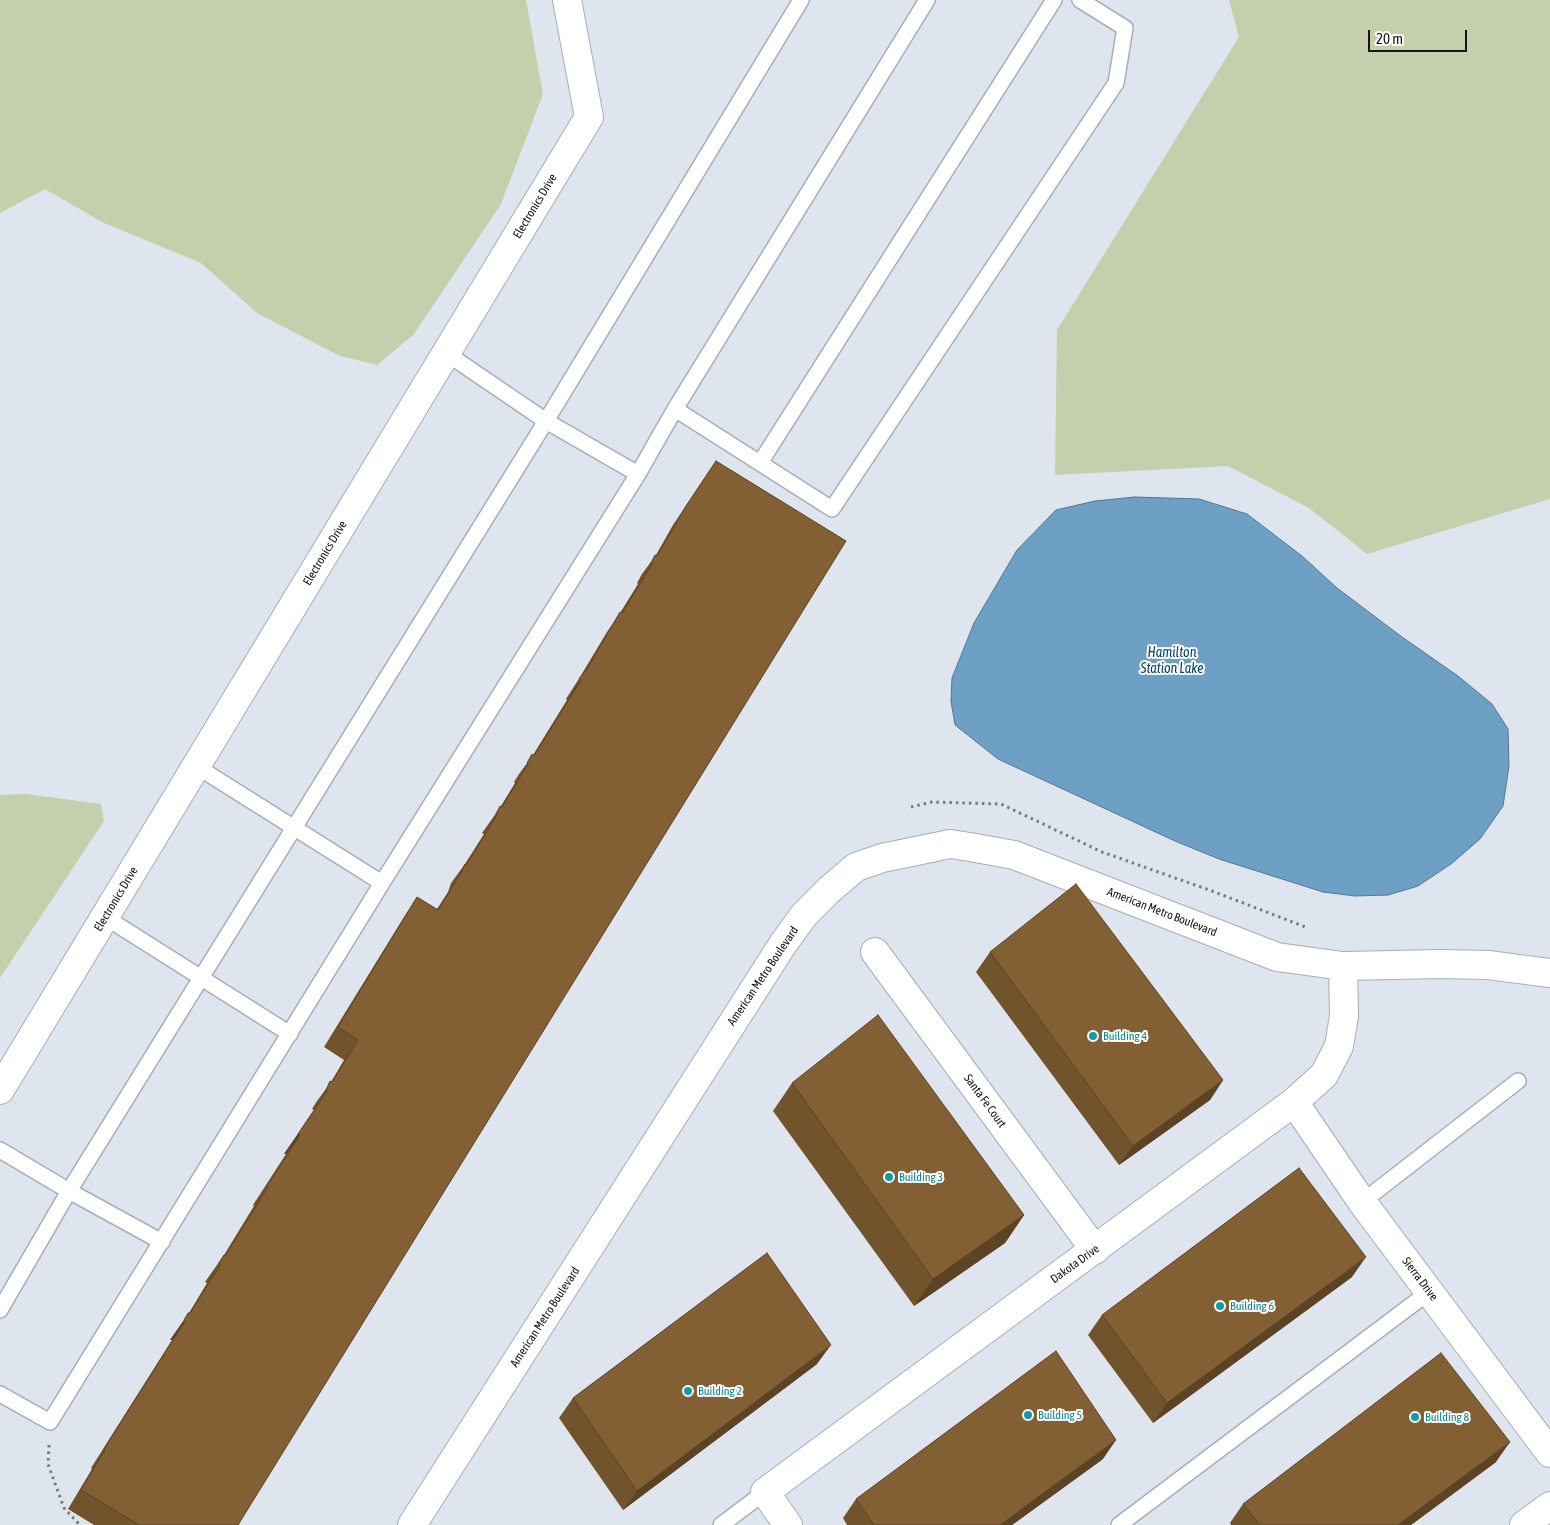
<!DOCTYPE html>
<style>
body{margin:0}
#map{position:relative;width:1550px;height:1525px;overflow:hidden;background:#dee5ee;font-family:"Asap Condensed",sans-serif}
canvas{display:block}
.scale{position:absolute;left:1368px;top:30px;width:99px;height:22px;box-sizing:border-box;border:2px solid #131518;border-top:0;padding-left:6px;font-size:15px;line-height:18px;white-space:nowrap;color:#131518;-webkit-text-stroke:4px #fff;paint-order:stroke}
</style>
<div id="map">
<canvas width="1550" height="1525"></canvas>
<div class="scale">20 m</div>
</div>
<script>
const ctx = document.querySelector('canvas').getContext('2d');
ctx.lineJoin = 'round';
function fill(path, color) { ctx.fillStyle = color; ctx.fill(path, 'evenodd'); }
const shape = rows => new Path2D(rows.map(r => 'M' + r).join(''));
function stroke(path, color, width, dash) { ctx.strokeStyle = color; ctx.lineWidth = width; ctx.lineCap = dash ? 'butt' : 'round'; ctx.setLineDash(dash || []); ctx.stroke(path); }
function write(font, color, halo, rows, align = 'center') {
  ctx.font = font + ' "Asap Condensed",sans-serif'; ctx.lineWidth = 4; ctx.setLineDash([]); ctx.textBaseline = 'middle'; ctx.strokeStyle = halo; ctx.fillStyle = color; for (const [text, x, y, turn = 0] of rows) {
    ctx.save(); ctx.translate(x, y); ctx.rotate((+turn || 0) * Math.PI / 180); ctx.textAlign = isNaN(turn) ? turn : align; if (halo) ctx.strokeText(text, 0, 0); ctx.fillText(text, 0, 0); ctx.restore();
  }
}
const green = shape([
 [0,0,526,0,543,94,501,204,414,334,377,365,340,356,257,313,201,263,102,222,45,189,0,213],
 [1229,0,1550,0,1550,499,1367,554,1309,508,1228,466,1055,475,1057,330,1239,37],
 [26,794,101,804,104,821,0,978,0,795]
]);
const water = shape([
 [1135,497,1199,499,1247,514,1302,556,1337,588,1402,637,1458,676,1492,704,1508,729,1509,766,1503,806,1480,839,1451,864,1418,886,1388,895,1355,896,1323,892,1219,859,1175,841,998,759,955,725,951,701,952,678,974,623,1017,550,1056,510,1095,501,1135,497]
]);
const path = shape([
 [911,807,932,802,1001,804,1102,852,1212,891,1308,928],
 [49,1445,48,1464,64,1508,80,1525]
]);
const lane = shape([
 [446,353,546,421,638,474,675,409,927,0],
 [675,409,832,509,1116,83,1125,28,1080,0],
 [760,463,1054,0],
 [196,766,382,883],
 [105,917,290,1034],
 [0,1150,69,1191,162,1242],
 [1362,1202,1518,1081],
 [0,1310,69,1191,546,421,801,0],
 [0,1394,50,1422,382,883,638,474],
 [721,1525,765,1492],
 [1119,1525,1429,1292]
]);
const street = shape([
 [875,952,1095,1250],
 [0,1090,589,117,567,0],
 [1294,1102,1362,1202,1550,1453],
 [412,1525,783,944,804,915,829,890,856,867,882,858,950,844,970,847,1014,855,1277,957,1343,966,1440,964,1488,965,1550,973],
 [788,1525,765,1492,1294,1102,1324,1075,1339,1046,1344,1016,1343,966],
 [1524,1525,1550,1506]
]);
const wall = shape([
 [716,461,238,1525,94,1525,68,1509,92,1469,91,1468,172,1340,170,1340,189,1313,207,1283,205,1282,224,1255,254,1206,253,1205,286,1154,284,1154,314,1110,312,1109,317,1101,331,1082,344,1060,324,1047,404,917,417,897,437,909,448,892,451,883,465,864,484,834,482,833,487,826,501,806,515,783,514,782,519,774,533,755,567,700,566,699,580,677,607,632,620,613,638,584,637,583,642,574,656,555,673,525],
 [990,952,1223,1080,1210,1100,1119,1165,976,972],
 [792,1083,1024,1215,1005,1243,914,1306,773,1111],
 [1352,1277,1153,1423,1088,1335,1102,1315],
 [817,1364,623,1510,559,1418,573,1398],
 [1103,1459,1012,1525,847,1525,843,1518,856,1499],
 [1496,1462,1411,1525,1231,1525,1230,1523,1243,1504]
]);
const shadedWall = shape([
 [1223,1080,1210,1100,1119,1165,1133,1146],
 [298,1134,300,1135,286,1154,284,1154],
 [1024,1215,1005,1243,914,1306,933,1279],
 [1366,1257,1352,1277,1153,1423,1167,1403],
 [184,1320,185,1321,172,1340,170,1340],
 [831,1345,817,1364,623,1510,637,1491],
 [1116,1440,1103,1459,1012,1525,1000,1525],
 [1510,1442,1496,1462,1411,1525,1398,1525]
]);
const building = shape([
 [716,461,846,541,238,1525,139,1525,81,1490,105,1450,104,1449,185,1321,184,1320,188,1313,190,1313,221,1264,219,1263,224,1255,225,1256,268,1187,267,1186,300,1135,298,1134,327,1091,326,1090,330,1081,332,1082,358,1040,338,1027,417,897,438,910,461,873,465,864,466,865,497,815,496,814,500,806,502,807,528,764,527,763,532,754,534,756,581,680,579,679,585,671,586,671,620,612,622,613,652,564,651,563,655,555,657,556,686,506,716,461],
 [1076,884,1223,1080,1133,1146,990,952,1076,884],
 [878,1015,1024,1215,933,1279,792,1083,878,1015],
 [1299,1168,1366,1257,1167,1403,1102,1315,1299,1168],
 [767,1253,831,1345,637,1491,573,1398,767,1253],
 [1056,1351,1116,1440,1000,1525,874,1525,856,1499,1056,1351],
 [1441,1353,1510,1442,1398,1525,1260,1525,1243,1504,1441,1353]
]);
const markers = [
 [1093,1036,5,"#0f9aa8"],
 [889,1177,5,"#0f9aa8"],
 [1220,1306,5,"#0f9aa8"],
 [688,1391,5,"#0f9aa8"],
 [1028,1415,5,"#0f9aa8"],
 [1415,1417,5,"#0f9aa8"]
];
const streetNames = [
 ["Electronics Drive",535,206,-59],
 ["Electronics Drive",325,553,-59],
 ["Electronics Drive",116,899,-59],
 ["American Metro Boulevard",1162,912,21],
 ["American Metro Boulevard",763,976,-56],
 ["Santa Fe Court",985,1101,54],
 ["Dakota Drive",1075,1264,-36],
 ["Sierra Drive",1420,1279,53],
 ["American Metro Boulevard",545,1317,-57]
];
const cultureNames = [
 ["Building 4",1103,1036],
 ["Building 3",899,1177],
 ["Building 6",1230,1306],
 ["Building 2",698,1391],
 ["Building 5",1038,1415],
 ["Building 8",1425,1417]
];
const waterNames = [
 ["Hamilton",1172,653],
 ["Station Lake",1172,669]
];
fill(green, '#c5cfab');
fill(water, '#6ea0c5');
stroke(water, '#537691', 1);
stroke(lane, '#a7aeb6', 18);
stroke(street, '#a7aeb6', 30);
stroke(path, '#777c82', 3, [2.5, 4]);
stroke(lane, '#fff', 15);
stroke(street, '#fff', 28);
fill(wall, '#71532c');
fill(shadedWall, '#5c4324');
fill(building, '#836033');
stroke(building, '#5c4324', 1);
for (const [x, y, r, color] of markers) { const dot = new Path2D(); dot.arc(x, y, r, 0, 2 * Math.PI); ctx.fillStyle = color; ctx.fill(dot); stroke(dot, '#fff', 2); }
write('12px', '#131518', '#fff', streetNames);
write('12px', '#0d838f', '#fff', cultureNames, 'left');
write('italic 14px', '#004165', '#fff', waterNames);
</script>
